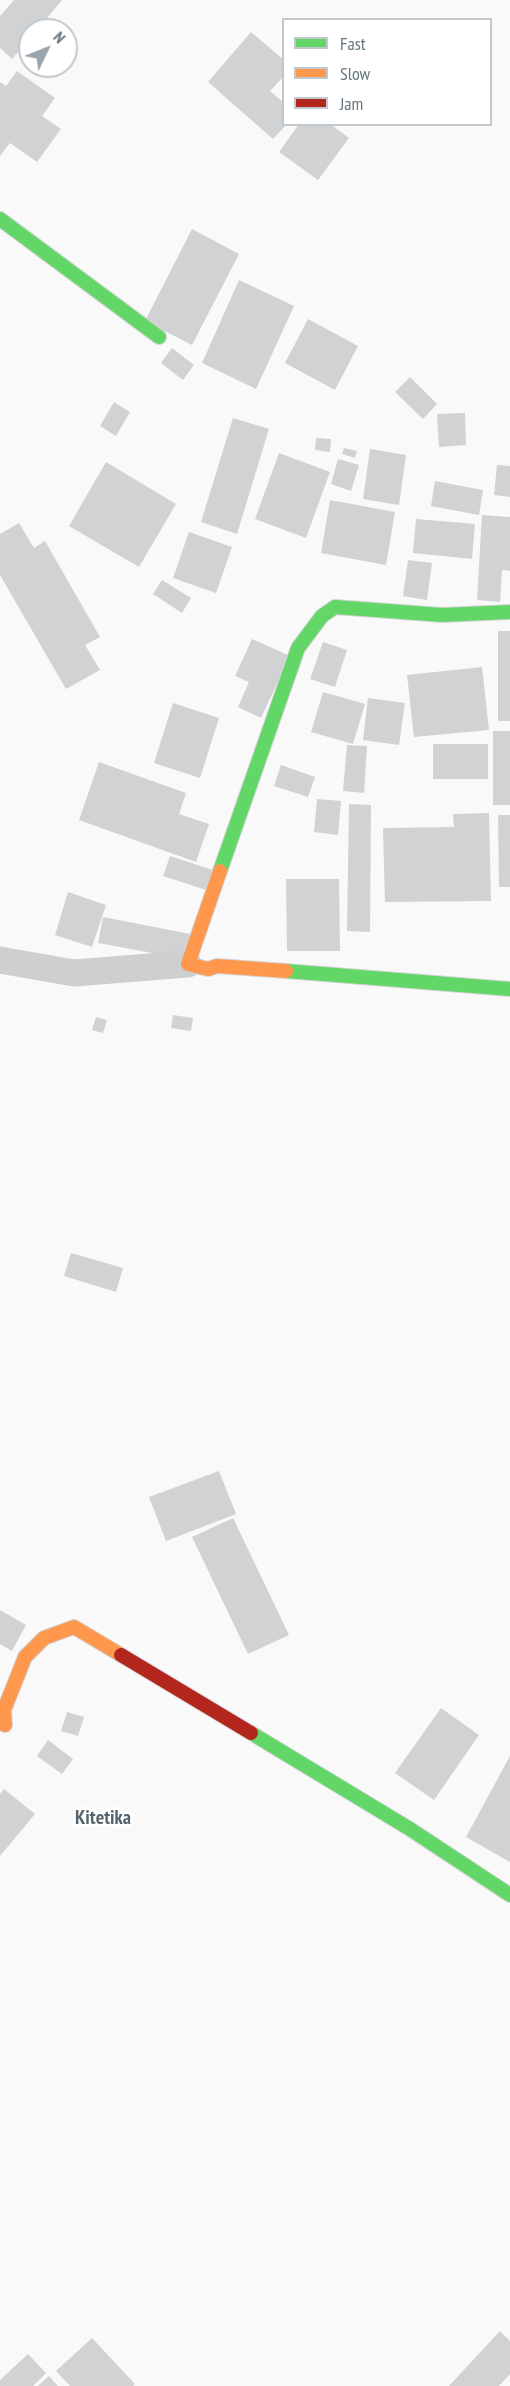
<!DOCTYPE html>
<style>
body{margin:0}
#map{position:relative;width:510px;height:2386px;overflow:hidden;background:#f9f9f9;font-family:"PT Sans Narrow",sans-serif}
canvas{display:block}
.legend{position:absolute;left:282px;top:18px;width:210px;height:108px;box-sizing:border-box;background:#fff;border:2px solid #c1c8cd;margin:0;padding:8px 10px;list-style:none;font-size:18px;color:#657683}
.legend li{display:flex;align-items:center;gap:12px;height:30px}
.legend b{width:30px;border:2px solid #c1c8cd}
.north{position:absolute;left:18px;top:18px;width:60px;height:60px;box-sizing:border-box;background:#fff;border:2px solid #c1c8cd;border-radius:50%;rotate:47deg;font-size:16px;font-weight:700;line-height:24px;text-align:center;color:#657683}
.north::after{content:'';display:block;margin:auto;width:21px;height:27px;background:#99a4ac;clip-path:polygon(50% 0,100% 100%,50% 72%,0 100%)}
</style>
<div id="map">
<canvas width="510" height="2386"></canvas>
<ul class="legend">
<li><b style="height:8px;background:#63d668"></b>Fast</li>
<li><b style="height:8px;background:#ff974d"></b>Slow</li>
<li><b style="height:8px;background:#b3261e"></b>Jam</li>
</ul>
<div class="north">N</div>
</div>
<script>
const ctx = document.querySelector('canvas').getContext('2d');
ctx.lineJoin = 'round';
function fill(path, color) { ctx.fillStyle = color; ctx.fill(path, 'evenodd'); }
const shape = rows => new Path2D(rows.map(r => 'M' + r).join(''));
function stroke(path, color, width, dash) { ctx.strokeStyle = color; ctx.lineWidth = width; ctx.lineCap = dash ? 'butt' : 'round'; ctx.setLineDash(dash || []); ctx.stroke(path); }
function write(font, color, halo, rows, align = 'center') {
  ctx.font = font + ' "PT Sans Narrow",sans-serif'; ctx.lineWidth = 6; ctx.setLineDash([]); ctx.textBaseline = 'middle'; ctx.strokeStyle = halo; ctx.fillStyle = color; for (const [text, x, y, turn = 0] of rows) {
    ctx.save(); ctx.translate(x, y); ctx.rotate((+turn || 0) * Math.PI / 180); ctx.textAlign = isNaN(turn) ? turn : align; if (halo) ctx.strokeText(text, 0, 0); ctx.fillText(text, 0, 0); ctx.restore();
  }
}
const building = shape([
 [14,0,62,0,37,30,30,30,30,38,12,59,0,48,0,16],
 [251,32,284,60,284,76,270,91,284,103,284,124,287,124,273,139,208,82],
 [17,71,55,98,42,116,61,129,37,162,10,143,0,156,0,82,6,86],
 [299,124,330,124,349,138,318,180,279,152],
 [192,229,239,254,192,345,145,321],
 [239,280,294,306,256,389,202,363],
 [308,319,358,346,335,390,285,363],
 [172,348,194,365,183,380,161,363],
 [410,377,437,404,423,419,395,392],
 [114,402,130,412,116,436,100,426],
 [465,413,466,445,439,447,437,414],
 [233,418,269,429,237,534,201,522],
 [316,438,331,439,330,452,315,450],
 [344,448,357,451,355,458,342,454],
 [370,449,406,455,399,505,363,499],
 [279,453,330,472,306,538,255,519],
 [338,459,359,465,351,491,331,484],
 [106,462,176,504,139,567,69,526],
 [497,465,510,466,510,497,494,495],
 [435,481,483,490,479,515,431,506],
 [330,500,395,512,386,565,321,553],
 [482,515,510,517,510,571,502,570,500,602,477,600],
 [416,519,475,524,472,559,413,553],
 [19,523,34,548,45,541,100,637,85,645,100,670,66,689,0,575,0,534],
 [189,532,232,547,216,593,173,578],
 [408,560,432,563,427,600,403,596],
 [162,580,191,598,182,613,153,594],
 [498,631,510,631,510,721,498,721],
 [252,639,290,656,261,718,238,707,249,682,235,676],
 [323,642,347,650,335,687,310,679],
 [482,667,489,730,414,737,407,675],
 [323,692,365,704,353,744,311,732],
 [368,698,405,703,399,745,363,740],
 [173,703,219,718,200,778,154,763],
 [493,731,510,731,510,805,493,805],
 [433,744,488,744,488,779,433,779],
 [347,745,367,746,364,793,343,791],
 [99,762,186,793,179,814,209,824,196,862,79,820],
 [281,765,315,777,308,797,274,786],
 [317,799,341,801,338,835,314,832],
 [349,804,371,805,370,932,347,931],
 [489,813,491,901,385,902,383,828,454,827,453,814],
 [498,815,510,815,510,887,499,887],
 [170,856,213,870,206,890,163,876],
 [286,879,339,879,340,951,287,951],
 [68,892,106,905,92,947,55,935],
 [103,917,190,934,185,959,98,943],
 [173,1015,193,1018,191,1031,171,1028],
 [96,1017,107,1020,103,1033,92,1030],
 [71,1253,123,1268,116,1292,64,1276],
 [219,1471,236,1514,166,1541,149,1497],
 [233,1518,289,1635,248,1654,192,1537],
 [0,1610,26,1625,12,1651,0,1644],
 [441,1708,479,1735,434,1800,395,1773],
 [67,1712,84,1717,78,1736,61,1731],
 [48,1740,73,1759,62,1774,37,1756],
 [510,1756,510,1862,466,1837],
 [4,1789,35,1814,0,1856,0,1794],
 [500,2331,510,2341,510,2374,499,2386,449,2386],
 [92,2338,135,2384,133,2386,70,2386,56,2371],
 [28,2354,46,2373,33,2386,0,2386,0,2380],
 [49,2376,58,2386,38,2386]
]);
const street = shape([
 [0,960,74,973,188,964]
]);
const fast = shape([
 [0,219,159,337],
 [220,871,298,648,322,616,335,607,442,615,510,612],
 [286,971,510,989],
 [251,1733,410,1829,510,1895]
]);
const slow = shape([
 [220,871,188,964,208,969,217,966,286,971],
 [5,1725,4,1710,25,1657,44,1638,74,1627,121,1655]
]);
const jam = shape([
 [121,1655,251,1733]
]);
const quarterNames = [
 ["Kitetika",103,1818]
];
fill(building, '#d0d2d3');
stroke(fast, '#d5d6d7', 16);
stroke(slow, '#d5d6d7', 16);
stroke(jam, '#d5d6d7', 16);
stroke(street, '#cecfd0', 27);
stroke(fast, '#63d668', 14);
stroke(slow, '#ff974d', 14);
stroke(jam, '#b3261e', 14);
write('bold 20px', '#57646e', '#fff', quarterNames);
</script>
